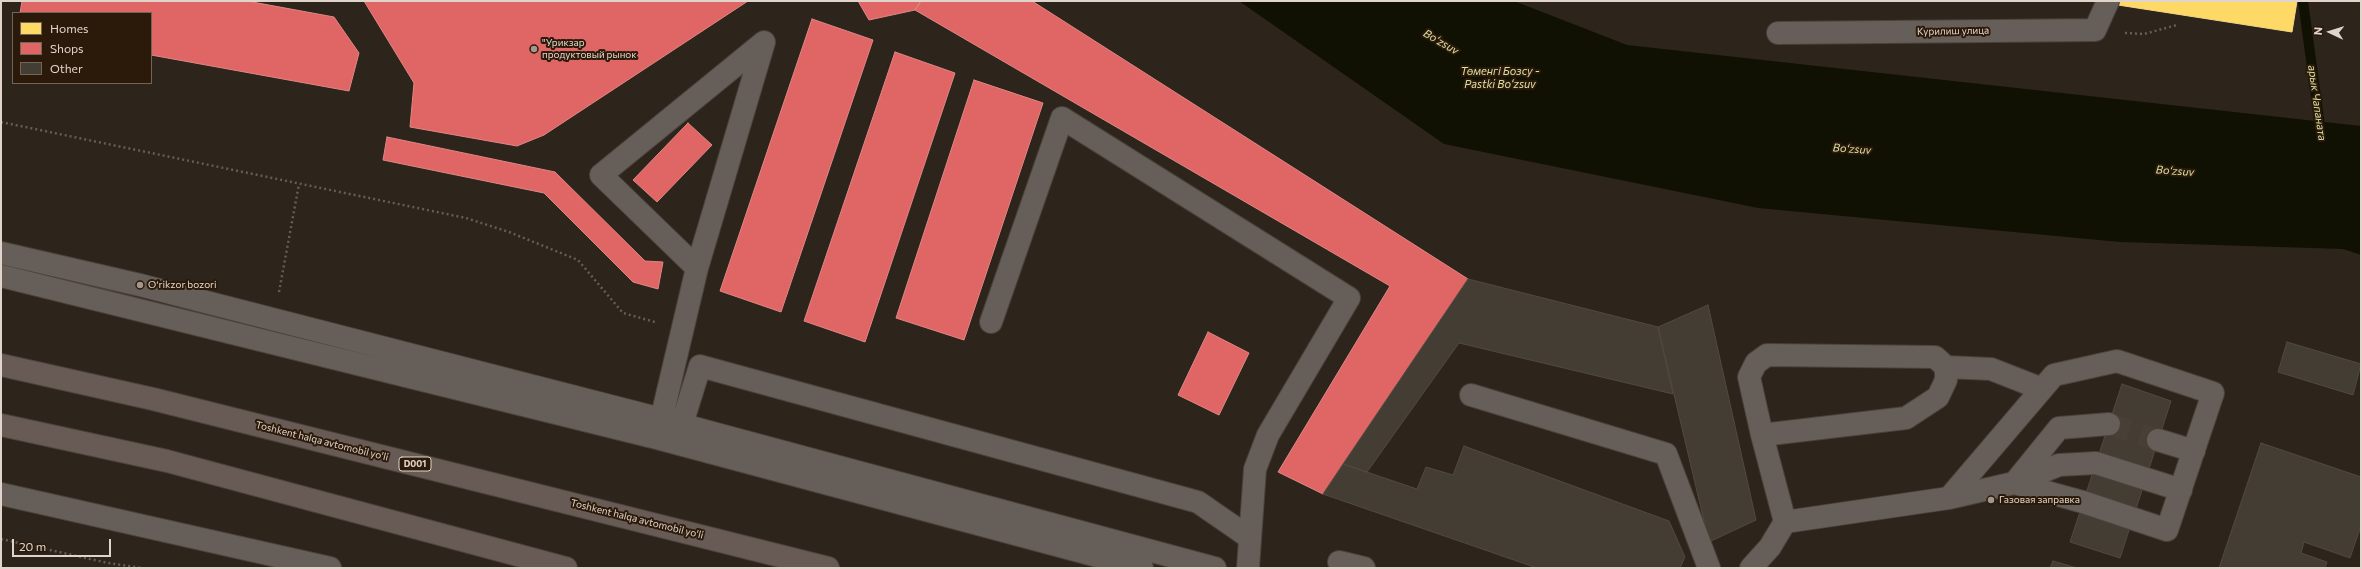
<!DOCTYPE html>
<meta charset="utf-8">
<style>
body{margin:0}
#map{position:relative;width:2362px;height:569px;overflow:hidden;background:#2d241c;font-family:Commissioner,sans-serif}
canvas{display:block}
.frame{position:absolute;inset:0;border:2px solid #e1d5cb;pointer-events:none}
.legend{position:absolute;left:12px;top:12px;width:140px;height:72px;box-sizing:border-box;background:#2b190a;border:1px solid #746457;margin:0;padding:5px 7px;list-style:none;font-size:12px;color:#e1d5cb}
.legend li{display:flex;align-items:center;gap:8px;height:20px}
.legend b{width:20px;border:1px solid #746457}
.north{position:absolute;left:2310px;top:12px;width:40px;height:40px;-webkit-text-stroke:3px #2b190a;paint-order:stroke;rotate:274deg;font-size:11px;font-weight:700;line-height:16px;text-align:center;color:#e1d5cb}
.north::after{content:'';display:block;margin:auto;width:14px;height:18px;background:#e1d5cb;clip-path:polygon(50% 0,100% 100%,50% 72%,0 100%)}
.scale{position:absolute;left:12px;top:539px;width:99px;height:18px;box-sizing:border-box;border:2px solid #e1d5cb;border-top:0;padding-left:5px;font-size:12px;line-height:14px;white-space:nowrap;color:#e1d5cb;-webkit-text-stroke:3px #2b190a;paint-order:stroke}
</style>
<div id="map">
<canvas width="2362" height="569"></canvas>
<div class="frame"></div>
<ul class="legend">
<li><b style="height:11px;background:#ffd966"></b>Homes</li>
<li><b style="height:11px;background:#e06666"></b>Shops</li>
<li><b style="height:11px;background:#443d34"></b>Other</li>
</ul>
<div class="north">N</div>
<div class="scale">20 m</div>
</div>
<script>
const ctx = document.querySelector('canvas').getContext('2d');
ctx.lineJoin = 'round';
function fill(path, color) { ctx.fillStyle = color; ctx.fill(path, 'evenodd'); }
const shape = rows => new Path2D(rows.map(r => 'M' + r).join(''));
function stroke(path, color, width, dash) { ctx.strokeStyle = color; ctx.lineWidth = width; ctx.lineCap = dash ? 'butt' : 'round'; ctx.setLineDash(dash || []); ctx.stroke(path); }
function write(font, color, halo, rows, align = 'center') {
  ctx.font = font + ' Commissioner,sans-serif'; ctx.lineWidth = 4; ctx.setLineDash([]); ctx.textBaseline = 'middle'; ctx.strokeStyle = halo; ctx.fillStyle = color; for (const [text, x, y, turn = 0] of rows) {
    ctx.save(); ctx.translate(x, y); ctx.rotate((+turn || 0) * Math.PI / 180); ctx.textAlign = isNaN(turn) ? turn : align; if (halo) ctx.strokeText(text, 0, 0); ctx.fillText(text, 0, 0); ctx.restore();
  }
}
const water = shape([
 [1239,1,1514,1,1627,45,2361,126,2361,255,2343,249,2120,242,1758,208,1444,144]
]);
const homes = shape([
 [2119,1,2297,1,2292,32,2118,5,2119,1]
]);
const shops = shape([
 [22,1,247,1,334,17,359,53,349,91,151,55,151,13,20,13,22,1],
 [364,1,748,1,544,135,517,146,410,127,414,83,364,1],
 [858,1,921,1,915,10,869,20,858,1],
 [921,1,1032,1,1468,279,1323,494,1278,472,1390,286,915,10,921,1],
 [812,19,873,40,781,312,720,291,812,19],
 [895,52,955,73,865,342,804,321,895,52],
 [974,80,1043,103,964,340,896,318,974,80],
 [688,123,712,145,657,202,633,180,688,123],
 [387,137,555,172,645,261,663,262,658,289,633,282,544,193,383,160,387,137],
 [1208,332,1249,353,1219,415,1178,395,1208,332]
]);
const stream = shape([
 [2303,1,2321,134]
]);
const building = shape([
 [1468,279,1658,327,1673,394,1459,343,1367,472,1343,464,1468,279],
 [1708,305,1756,520,1709,542,1658,327,1708,305],
 [2287,342,2361,364,2353,395,2278,372,2287,342],
 [2122,384,2171,401,2120,558,2070,542,2122,384],
 [2261,443,2361,477,2361,526,2350,558,2304,542,2301,553,2327,562,2325,568,2219,568,2261,443],
 [1464,446,1669,521,1685,557,1680,568,1537,568,1323,494,1343,464,1417,489,1426,467,1453,475,1464,446],
 [2053,561,2077,568,2050,568,2053,561]
]);
const minorTunnel = shape([
 [2109,424,2158,440]
]);
const path = shape([
 [2125,33,2144,34,2177,25],
 [1,122,466,218,509,232,578,260,623,313,655,322],
 [279,292,299,184],
 [1,539,108,563,142,568]
]);
const minor = shape([
 [1778,33,2095,30,2108,1],
 [1,253,140,285,661,419,1215,568],
 [1,276,657,438,1142,568],
 [991,322,1062,118,1349,298,1268,435,1255,469,1248,568],
 [1946,367,1991,369,2042,389],
 [1471,395,1666,454,1709,568],
 [682,424,700,366,1198,502,1250,538],
 [658,433,697,268,764,42,601,175,697,268],
 [1762,435,1906,418,1938,397,1946,380,1946,367,1935,357,1767,355,1756,363,1749,377,1762,435,1785,522],
 [2158,440,2194,451],
 [2016,481,2059,428,2109,424],
 [1,494,330,568],
 [1949,498,2054,375,2117,361,2213,393,2167,530,2083,502,2014,483],
 [1339,562,1364,568],
 [1751,568,1770,547,1785,522,1949,498,2014,483,2059,465,2096,463,2181,490]
]);
const highway = shape([
 [1,365,153,399,828,568],
 [1,425,167,461,566,568]
]);
const markers = [
 [534,49,4,"#a2978e"],
 [140,285,4,"#a2978e"],
 [1991,500,4,"#a2978e"]
];
const shields = [
 [415,464,32]
];
const shieldNames = [
 ["D001",415,464]
];
const streetNames = [
 ["Курилиш улица",1953,31,-1],
 ["Toshkent halqa avtomobil yo'li",322,441,14],
 ["Toshkent halqa avtomobil yo'li",637,519,14]
];
const poiNames = [
 ["\"Урикзар",542,43],
 ["продуктовый рынок",542,55],
 ["O‘rikzor bozori",148,285],
 ["Газовая заправка",1999,500]
];
const waterNames = [
 ["Boʻzsuv",1441,42,30],
 ["Төменгі Бозсу -",1500,71],
 ["Pastki Boʻzsuv",1500,84],
 ["арык Чапаната",2317,103,82],
 ["Boʻzsuv",1852,149,4],
 ["Boʻzsuv",2175,171,4]
];
fill(water, '#111103');
fill(homes, '#ffd966');
stroke(homes, '#f6d884', 1);
fill(shops, '#e06666');
stroke(shops, '#e08784', 1);
stroke(stream, '#111103', 10);
fill(building, '#443d34');
stroke(building, '#514a42', 1);
stroke(minorTunnel, '#483f36', 22, [22, 11]);
stroke(minor, '#4a423b', 24);
stroke(highway, '#4a423b', 24);
stroke(path, '#645e58', 2.5, [2, 3]);
stroke(minor, '#665e58', 22);
stroke(highway, '#685b55', 22);
for (const [x, y, r, color] of markers) { const dot = new Path2D(); dot.arc(x, y, r, 0, 2 * Math.PI); ctx.fillStyle = color; ctx.fill(dot); stroke(dot, '#2b190a', 1.5); }
for (const [x, y, w] of shields) { const box = new Path2D(); box.roundRect(x - w / 2, y - 7, w, 14, 3); ctx.fillStyle = '#2b190a'; ctx.fill(box); stroke(box, '#e1d5cb', 1); }
write('bold 9px', '#e1d5cb', null, shieldNames);
write('10px', '#e1d5cb', '#2b190a', streetNames);
write('10px', '#e1d5cb', '#2b190a', poiNames, 'left');
write('italic 11px', '#d9e0a4', '#2b190a', waterNames);
</script>
